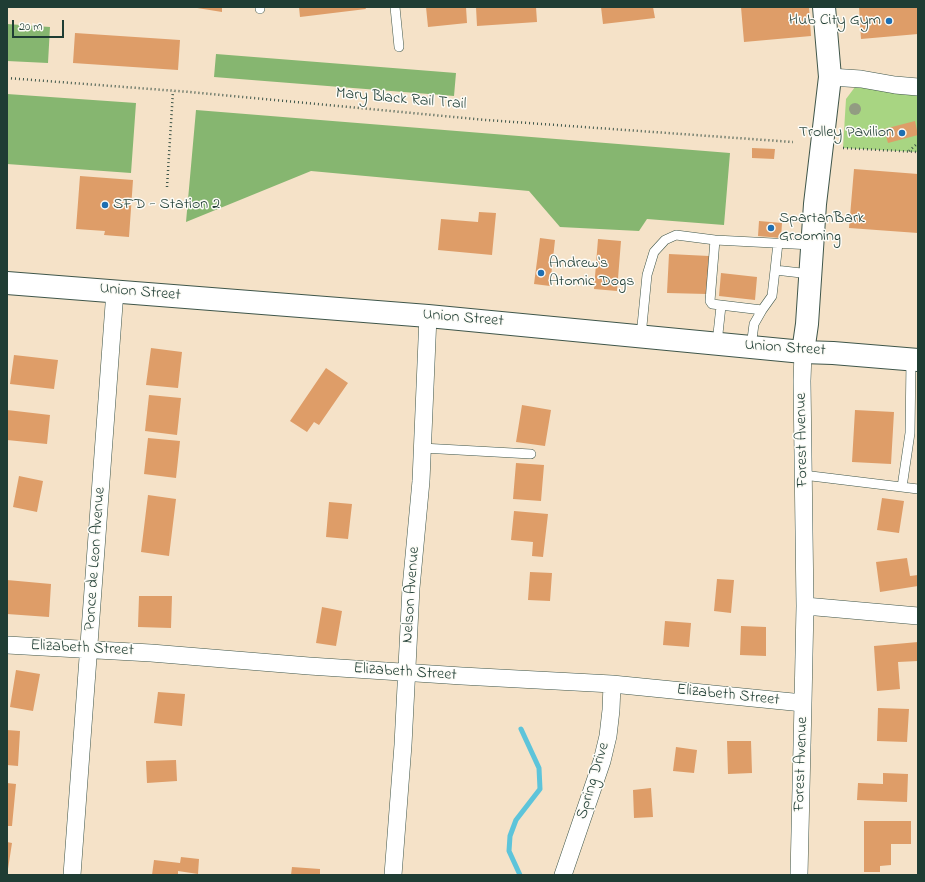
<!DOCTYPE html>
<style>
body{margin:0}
#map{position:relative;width:925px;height:882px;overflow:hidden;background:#f5e2c8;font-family:"Indie Flower",sans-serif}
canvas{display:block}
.frame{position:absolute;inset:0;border:8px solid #1f3d34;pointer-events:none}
.scale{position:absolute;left:12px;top:20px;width:52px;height:18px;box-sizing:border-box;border:2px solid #1f3d34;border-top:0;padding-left:5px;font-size:12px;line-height:14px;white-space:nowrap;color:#1f3d34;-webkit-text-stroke:3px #fdfcf7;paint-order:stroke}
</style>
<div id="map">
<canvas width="925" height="882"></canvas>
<div class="frame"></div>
<div class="scale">20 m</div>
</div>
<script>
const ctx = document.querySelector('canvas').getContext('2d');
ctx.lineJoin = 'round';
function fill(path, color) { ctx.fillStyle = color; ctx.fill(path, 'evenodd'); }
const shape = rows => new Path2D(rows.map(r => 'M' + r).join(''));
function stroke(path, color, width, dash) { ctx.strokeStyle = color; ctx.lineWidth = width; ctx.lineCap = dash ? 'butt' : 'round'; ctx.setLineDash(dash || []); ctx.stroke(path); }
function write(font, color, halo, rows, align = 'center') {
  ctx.font = font + ' "Indie Flower",sans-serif'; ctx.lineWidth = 3; ctx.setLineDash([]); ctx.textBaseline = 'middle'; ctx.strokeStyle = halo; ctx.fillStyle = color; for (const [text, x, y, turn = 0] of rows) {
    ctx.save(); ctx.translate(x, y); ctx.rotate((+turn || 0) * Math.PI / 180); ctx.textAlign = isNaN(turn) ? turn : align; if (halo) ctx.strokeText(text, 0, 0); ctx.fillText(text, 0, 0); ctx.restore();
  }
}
const green = shape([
 [861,79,918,87,918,152,843,148,846,99]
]);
const forest = shape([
 [7,24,50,27,48,63,7,61],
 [216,54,456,73,454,96,214,77],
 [7,94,136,103,131,173,7,164],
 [196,110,730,153,724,225,647,219,639,231,560,227,529,191,311,171,186,222]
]);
const stream = shape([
 [520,875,509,851,510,836,516,820,540,789,539,768,521,729]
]);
const building = shape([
 [191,7,222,7,222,12],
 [299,7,365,7,366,9,300,17],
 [426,7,466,7,467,23,428,27],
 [476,7,536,7,537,22,477,26],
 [601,7,653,7,655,18,603,24],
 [741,7,809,7,811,36,744,42],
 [859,7,918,7,918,34,861,39],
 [75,33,180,40,178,70,73,63],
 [915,121,918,135,888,143,884,129],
 [752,148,775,149,774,159,752,158],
 [854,169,918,174,918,233,849,228],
 [80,176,133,180,129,237,104,235,105,231,76,229],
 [479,212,496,213,492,255,438,250,441,219,478,222],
 [759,221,782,223,781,238,758,236],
 [540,238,555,240,550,286,534,284],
 [598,239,621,241,617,291,594,289],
 [669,254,709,256,707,294,667,293],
 [721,273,757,277,755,300,719,296],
 [151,348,182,352,178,388,146,385],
 [14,355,58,360,54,389,10,384],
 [326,368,348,383,319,425,314,422,307,432,290,421],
 [149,395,181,398,177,435,145,431],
 [522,405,551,410,545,446,516,442],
 [7,410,50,415,47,444,7,440],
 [855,410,894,412,891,464,852,462],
 [148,438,180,441,176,478,144,474],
 [516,463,544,465,541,501,513,499],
 [19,476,43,481,37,512,13,507],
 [148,495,176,499,169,556,141,552],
 [882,498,904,501,899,533,877,530],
 [329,502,352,504,348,539,326,537],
 [514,511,548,514,543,557,532,556,533,542,511,540],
 [907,558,910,576,918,575,918,586,880,592,876,562],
 [530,572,552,573,550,601,528,600],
 [717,579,734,580,731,613,714,611],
 [7,580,51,584,49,617,7,614],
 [139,596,172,596,171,628,138,627],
 [322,607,342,611,336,646,316,643],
 [665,621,691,623,689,647,663,645],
 [741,626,766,627,766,656,740,655],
 [918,642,918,661,898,662,900,689,877,691,874,646],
 [16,670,40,674,33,711,10,707],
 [158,692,185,694,182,726,154,723],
 [878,708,909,709,907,742,877,741],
 [7,730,20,731,18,766,7,765],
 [727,741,751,741,752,773,728,774],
 [676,747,697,750,694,773,673,771],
 [176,760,177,781,147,783,146,761],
 [883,773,908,774,907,802,857,800,858,783,883,784],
 [7,783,16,784,12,826,7,826],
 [651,788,653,817,634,818,633,790],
 [864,821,911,821,911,844,891,844,891,865,880,866,880,872,864,872],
 [7,842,12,843,8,869,7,869],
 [181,857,199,859,198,874,178,871,178,875,152,875,154,860,180,863],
 [292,867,320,869,320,875,291,875]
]);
const path = shape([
 [7,78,190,92,486,120,793,142],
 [843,148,918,152],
 [909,151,918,143],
 [167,187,173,91]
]);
const lane = shape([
 [260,7,260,9],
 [395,7,399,47],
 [715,240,710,301,712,304,762,310],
 [775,270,778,243],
 [641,336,647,275,654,252,665,240,676,235,715,240,812,245],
 [717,343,721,306],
 [751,347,754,324,762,310,772,296,775,270,810,274],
 [422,448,531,454],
 [803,475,918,489],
 [902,487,910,433,911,360]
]);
const street = shape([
 [830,77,861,79,895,85,918,87],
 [805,606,918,616],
 [7,645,151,653,309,666,462,676,612,684,803,703],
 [72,875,115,291],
 [393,875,403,745,411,588,421,481,428,316],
 [563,875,602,761,608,736,611,710,612,684],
 [799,875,803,703,805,606,802,381,803,352]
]);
const secondary = shape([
 [7,283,428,316,803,352,833,353,918,360],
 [803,352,807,324,815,204,830,77,824,7]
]);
const trees = [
 [855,109]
];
const markers = [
 [889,21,4,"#1f6fb2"],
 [902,133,4,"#1f6fb2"],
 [105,205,4,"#1f6fb2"],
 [771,228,4,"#1f6fb2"],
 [541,273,4,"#1f6fb2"]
];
const poiNames = [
 ["Hub City Gym",881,21,"right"],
 ["Trolley Pavilion",894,133,"right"],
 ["SFD - Station 2",113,205],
 ["SpartanBark",779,219],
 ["Grooming",779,237],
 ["Andrew's",549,264],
 ["Atomic Dogs",549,282]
];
const streetNames = [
 ["Mary Black Rail Trail",401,100,5],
 ["Union Street",140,293,5],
 ["Union Street",463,319,5],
 ["Union Street",785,349,4],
 ["Forest Avenue",803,440,-91],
 ["Ponce de Leon Avenue",96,559,-86],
 ["Nelson Avenue",412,595,-86],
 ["Elizabeth Street",82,649,3],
 ["Elizabeth Street",405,673,4],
 ["Elizabeth Street",728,696,6],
 ["Forest Avenue",802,764,-88],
 ["Spring Drive",594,781,-73]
];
fill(green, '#a8d582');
fill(forest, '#86b670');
stroke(stream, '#5dc4da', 5);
fill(building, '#de9d68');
stroke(lane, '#3f564a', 10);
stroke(street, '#3f564a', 18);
stroke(secondary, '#3f564a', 24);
stroke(path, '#3f564a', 2.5, [1, 3]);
stroke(lane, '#fff', 9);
stroke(street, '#fff', 17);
stroke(secondary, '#fff', 22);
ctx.fillStyle = '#929c82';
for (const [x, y] of trees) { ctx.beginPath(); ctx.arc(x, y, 6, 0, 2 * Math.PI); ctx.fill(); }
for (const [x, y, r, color] of markers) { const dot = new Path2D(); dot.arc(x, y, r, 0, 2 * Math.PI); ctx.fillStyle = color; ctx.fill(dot); stroke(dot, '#fdfcf7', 1.5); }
write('16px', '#1f3d34', '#fdfcf7', poiNames, 'left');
write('16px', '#1f3d34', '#fdfcf7', streetNames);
</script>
